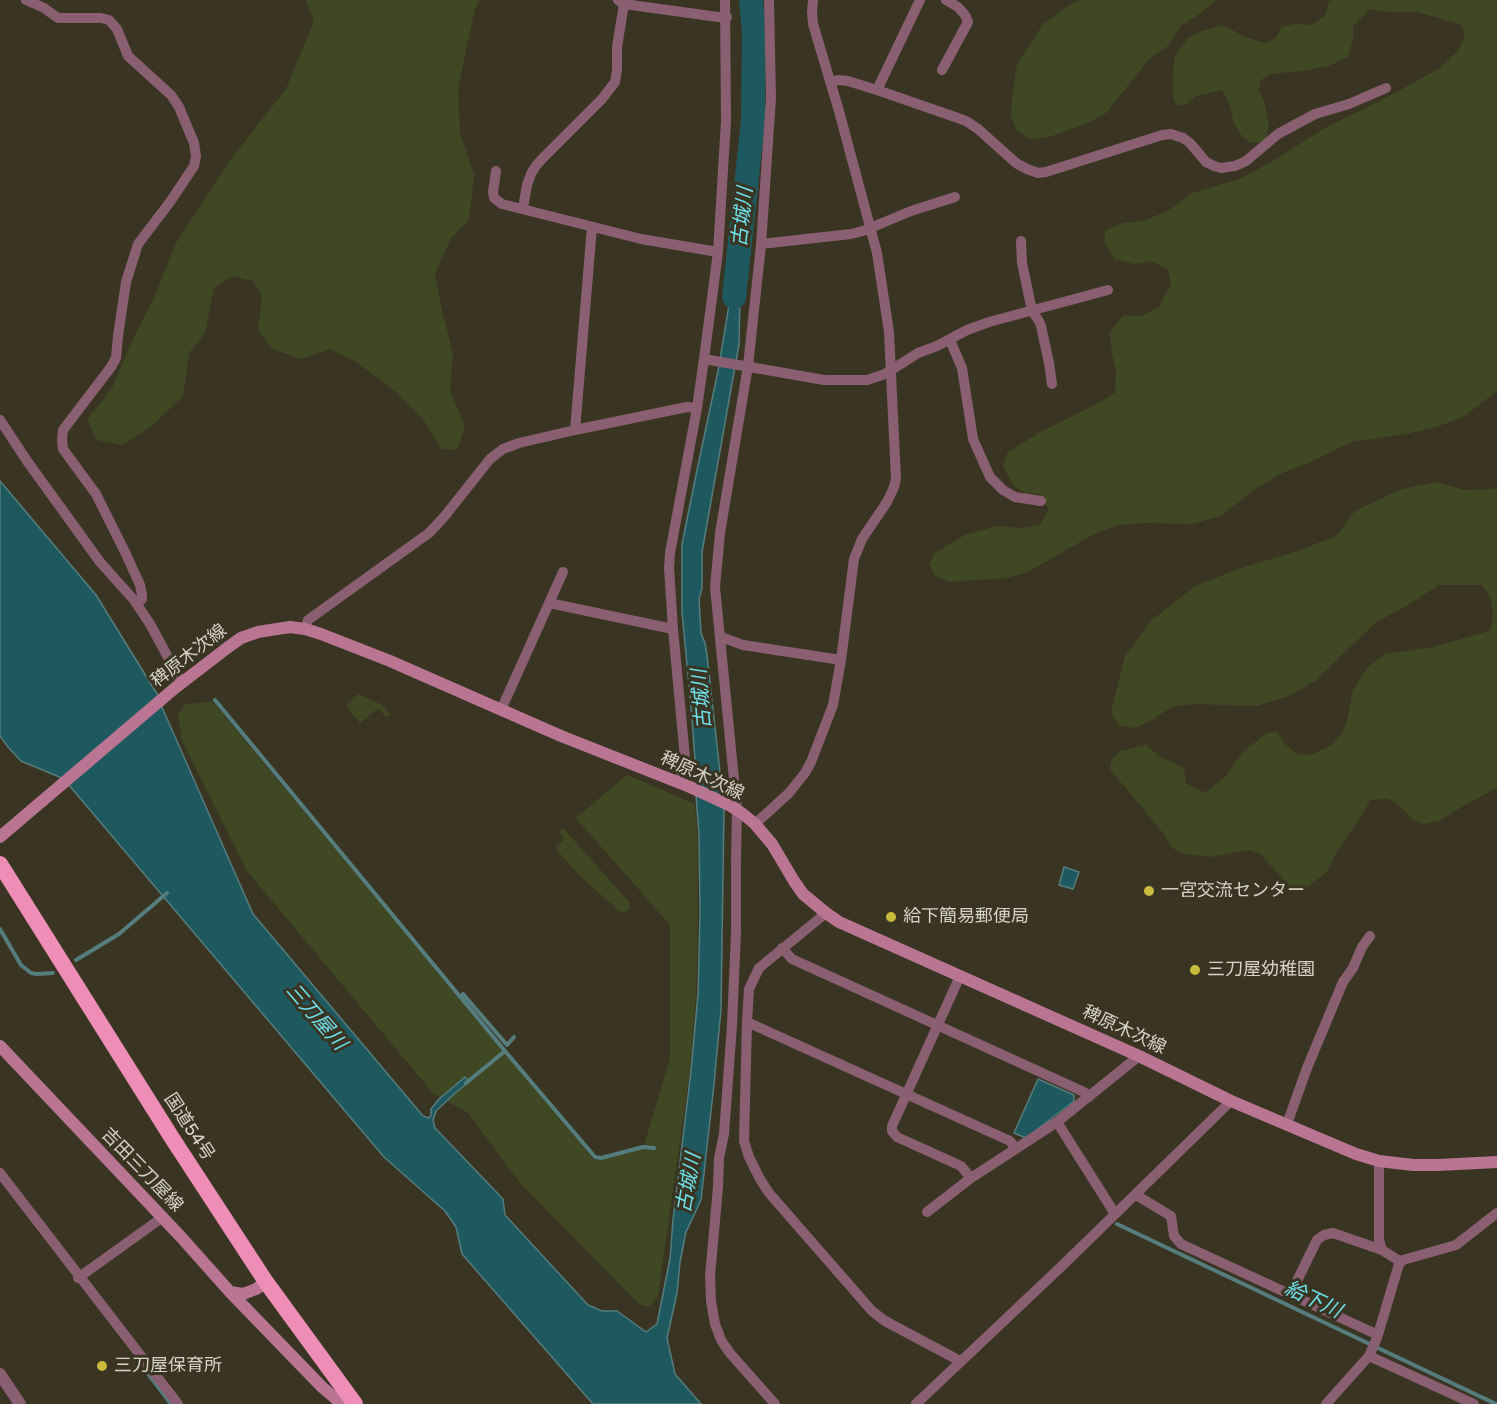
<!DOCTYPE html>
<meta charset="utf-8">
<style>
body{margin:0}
canvas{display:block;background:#3a3523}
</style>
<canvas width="1497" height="1404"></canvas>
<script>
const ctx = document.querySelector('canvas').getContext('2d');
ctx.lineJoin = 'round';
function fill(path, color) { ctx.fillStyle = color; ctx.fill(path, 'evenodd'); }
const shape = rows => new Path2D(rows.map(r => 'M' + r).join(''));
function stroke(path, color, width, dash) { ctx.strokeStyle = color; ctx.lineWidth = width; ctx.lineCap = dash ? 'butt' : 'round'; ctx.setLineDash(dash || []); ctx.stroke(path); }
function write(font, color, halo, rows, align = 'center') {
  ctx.font = font + ' Rubik,"Noto Sans JP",sans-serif'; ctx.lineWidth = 6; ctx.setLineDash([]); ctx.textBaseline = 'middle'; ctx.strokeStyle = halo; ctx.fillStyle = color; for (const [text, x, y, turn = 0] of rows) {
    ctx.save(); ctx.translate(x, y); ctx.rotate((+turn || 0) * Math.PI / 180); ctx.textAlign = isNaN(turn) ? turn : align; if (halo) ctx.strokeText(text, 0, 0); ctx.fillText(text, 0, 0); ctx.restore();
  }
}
const green = shape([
 [306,0,480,0,475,8,458,89,460,133,474,175,469,220,451,238,435,273,441,306,453,354,450,390,465,427,457,450,441,449,423,419,396,392,355,361,329,349,302,359,272,349,258,330,262,296,253,281,232,276,214,288,205,333,189,353,183,396,152,426,122,445,97,440,87,420,112,388,132,341,154,298,176,243,230,160,286,89,314,21],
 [1080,0,1217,0,1198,15,1182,25,1166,48,1149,59,1106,113,1088,123,1049,137,1030,139,1016,130,1011,115,1012,98,1017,64,1044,23,1071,4],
 [1334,0,1497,0,1497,391,1463,417,1436,427,1406,434,1351,442,1308,463,1282,473,1254,490,1221,516,1191,524,1146,523,1118,525,1094,534,1028,572,1007,578,950,582,935,576,929,564,935,553,965,535,997,526,1020,528,1040,525,1049,509,1038,493,1026,494,1013,485,1003,466,1008,452,1039,433,1095,405,1115,393,1116,370,1112,354,1110,332,1124,315,1141,316,1159,307,1171,284,1168,270,1152,261,1134,264,1115,259,1104,242,1106,230,1123,223,1143,221,1168,211,1192,193,1240,179,1271,162,1325,128,1388,97,1440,68,1458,51,1464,38,1464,31,1460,24,1453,22,1417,12,1388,12,1370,9,1353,26,1353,39,1348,57,1328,66,1309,70,1270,74,1261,80,1259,91,1264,102,1269,123,1266,140,1257,143,1251,143,1242,136,1234,123,1229,103,1222,90,1196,96,1187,104,1176,106,1173,97,1173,69,1175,55,1188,38,1202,31,1223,25,1245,37,1265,43,1276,38,1282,27,1294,24,1312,25,1325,16,1329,1],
 [1436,482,1464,490,1497,489,1497,788,1468,803,1439,821,1423,824,1412,819,1400,806,1388,798,1370,800,1363,814,1337,851,1327,872,1303,890,1290,886,1259,853,1248,850,1210,857,1184,854,1174,849,1163,833,1110,769,1112,759,1120,751,1146,745,1162,758,1173,762,1184,769,1186,783,1205,793,1226,776,1244,751,1267,733,1277,732,1286,745,1297,754,1311,755,1332,745,1344,730,1348,716,1353,690,1369,666,1385,654,1429,648,1490,631,1493,616,1491,599,1482,585,1439,585,1411,603,1375,623,1315,681,1289,696,1257,706,1194,704,1174,706,1153,719,1135,728,1118,725,1111,712,1125,656,1152,620,1195,586,1238,569,1298,551,1336,536,1355,511,1399,490],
 [359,694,382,705,390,714,389,716,386,717,378,708,360,723,346,705],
 [213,702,594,1160,643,1149,670,1058,670,925,576,818,627,775,695,804,697,834,698,914,696,994,690,1070,658,1295,650,1307,639,1304,520,1183,468,1113,433,1093,247,871,182,741,178,714,186,704],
 [563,828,629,902,630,908,627,911,624,912,619,911,579,875,555,848,565,839,559,832]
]);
const water = shape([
 [741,250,739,344,702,552,702,588,699,599,701,633,705,643,707,655,723,799,697,786,691,706,682,612,682,544,696,475,718,371,732,287,741,250],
 [0,481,96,595,159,697,62,778,21,761,8,747,0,736,0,481],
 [161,705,253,914,423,1116,429,1118,431,1115,431,1109,439,1099,465,1077,469,1082,454,1094,436,1111,433,1120,435,1128,503,1199,505,1215,588,1305,602,1311,617,1311,646,1332,657,1324,670,1259,673,1220,691,1071,698,994,700,915,699,835,696,795,724,808,721,1009,714,1084,701,1200,686,1232,680,1262,677,1293,667,1338,675,1374,701,1404,593,1404,462,1254,456,1227,445,1211,384,1157,68,784,161,705],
 [1064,867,1079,872,1073,889,1059,885,1064,867],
 [1038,1079,1074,1095,1074,1101,1026,1138,1014,1133,1038,1079]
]);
const stream = shape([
 [215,700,505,1051,595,1157,601,1158,643,1147,654,1148],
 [0,929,21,965,31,973,37,974,53,973],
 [76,960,119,934,167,893],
 [463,994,507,1045,514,1037],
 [466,1083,505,1051],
 [1117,1224,1496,1404],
 [146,1371,171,1404]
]);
const river = shape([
 [734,297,753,121,754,32,751,0]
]);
const minor = shape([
 [26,0,44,8,58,18,101,18,109,20,117,29,128,56,171,95,179,107,194,143,196,156,194,166,170,202,138,244,126,282,118,336,116,358,111,367,63,430,62,440,63,449,96,494,125,552,140,585,142,595,142,599,137,604],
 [618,0,624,4,718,17,727,17],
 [769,0,771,98,761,245,748,366,720,533,715,587,737,810,736,858,736,932,732,1025,724,1134,719,1158,718,1187,710,1276,711,1301,715,1324,721,1340,729,1352,775,1404],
 [942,70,968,22,965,15,958,7,946,0],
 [830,82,838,80,848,81,877,90,955,117,966,121,978,129,1016,163,1027,169,1038,173,1046,172,1162,135,1171,134,1183,138,1190,143,1206,162,1214,166,1221,168,1235,166,1246,161,1278,134,1315,114,1349,104,1386,88],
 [877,90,920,0],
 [496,171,493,192,494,198,502,204,641,239,718,252],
 [523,208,527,185,531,174,535,167,541,160,602,99,615,82,617,70,617,47,624,4],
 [1021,241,1022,263,1032,311,1039,321,1041,326,1049,363,1052,384],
 [761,244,851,234,863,231,911,211,955,197],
 [950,340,962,368,973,439,990,477,1003,490,1015,497,1041,501],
 [704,359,824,380,867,380,885,374,918,353,937,346,967,330,989,322,1108,290],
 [0,420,27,461,100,562,134,600,150,624,182,683],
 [575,430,592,227],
 [549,603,673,629],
 [305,629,308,620,429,533,444,517,490,459,503,449,519,443,575,430,687,407,697,408],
 [721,637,743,645,841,660],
 [501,710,563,572],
 [678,782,683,767,685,758,673,629,669,568,670,553,697,408,704,359,718,252,726,121,725,0],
 [755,824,789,793,805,773,811,762,833,705,841,660,854,559,862,539,887,502,894,487,896,479,889,332,877,253,839,111,813,24,812,12,813,0],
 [826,913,759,968,749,989,747,1022,744,1141,749,1157,760,1179,769,1193,872,1311,885,1321,960,1361],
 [782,948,792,959,1084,1092,1089,1097],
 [960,976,892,1126,892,1131,897,1137,961,1166,971,1178,1057,1122,1139,1056],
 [747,1022,1010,1141,1016,1149],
 [1057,1122,1115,1214],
 [1287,1124,1307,1068,1343,982,1353,968,1362,947,1370,936],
 [1379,1161,1379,1240,1382,1250,1401,1262],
 [0,1173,178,1404],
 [1136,1195,1171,1216,1174,1236,1181,1244,1378,1335],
 [927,1212,971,1178],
 [78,1278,163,1217],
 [1290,1295,1317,1240,1324,1235,1333,1233,1382,1250],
 [1369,1356,1474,1404],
 [916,1404,1065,1263,1231,1101],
 [1326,1404,1369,1356,1377,1338,1399,1264,1403,1260,1456,1245,1497,1213]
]);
const tertiary = shape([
 [0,1374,20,1404]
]);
const secondary = shape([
 [0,837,175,688,227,648,241,638,258,632,290,627,305,629,321,634,390,661,561,736,690,787,729,805,743,814,755,824,772,844,794,881,803,894,826,913,839,922,1139,1056,1231,1101,1356,1154,1379,1161,1413,1165,1438,1165,1497,1162],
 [0,1046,181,1237,230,1292,243,1294,256,1289,266,1282],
 [230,1292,322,1387,342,1404]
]);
const trunk = shape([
 [0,864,172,1138,266,1282,355,1404]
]);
const markers = [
 [1149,891,6,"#c9bb3b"],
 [891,917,6,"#c9bb3b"],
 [1195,970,6,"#c9bb3b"],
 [102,1366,6,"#c9bb3b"]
];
const streetNames = [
 ["稗原木次線",189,656,-38],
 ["稗原木次線",702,776,25],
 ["稗原木次線",1124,1030,25],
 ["国道54号",189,1127,57],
 ["吉田三刀屋線",142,1170,46]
];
const poiNames = [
 ["一宮交流センター",1161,891],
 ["給下簡易郵便局",903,917],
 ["三刀屋幼稚園",1207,970],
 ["三刀屋保育所",114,1366]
];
const waterNames = [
 ["古城川",743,217,-84],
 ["古城川",702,699,-95],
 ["三刀屋川",316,1017,49],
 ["古城川",689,1183,-80],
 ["給下川",1313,1300,25]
];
fill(green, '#3f4823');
fill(water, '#1e595f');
stroke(water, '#557d7e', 1.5);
stroke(stream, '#557d7e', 4);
stroke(river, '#1e595f', 24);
stroke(minor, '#8a5f71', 10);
stroke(tertiary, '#8a5f71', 12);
stroke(secondary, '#b97592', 12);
stroke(trunk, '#ee8eb6', 16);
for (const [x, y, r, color] of markers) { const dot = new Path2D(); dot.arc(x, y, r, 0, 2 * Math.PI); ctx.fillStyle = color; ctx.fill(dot); stroke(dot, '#3a3523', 2); }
write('18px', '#d5d2c7', '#3a3523', streetNames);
write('18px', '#d5d2c7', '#3a3523', poiNames, 'left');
write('italic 20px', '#6ce0eb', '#3a3523', waterNames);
</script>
